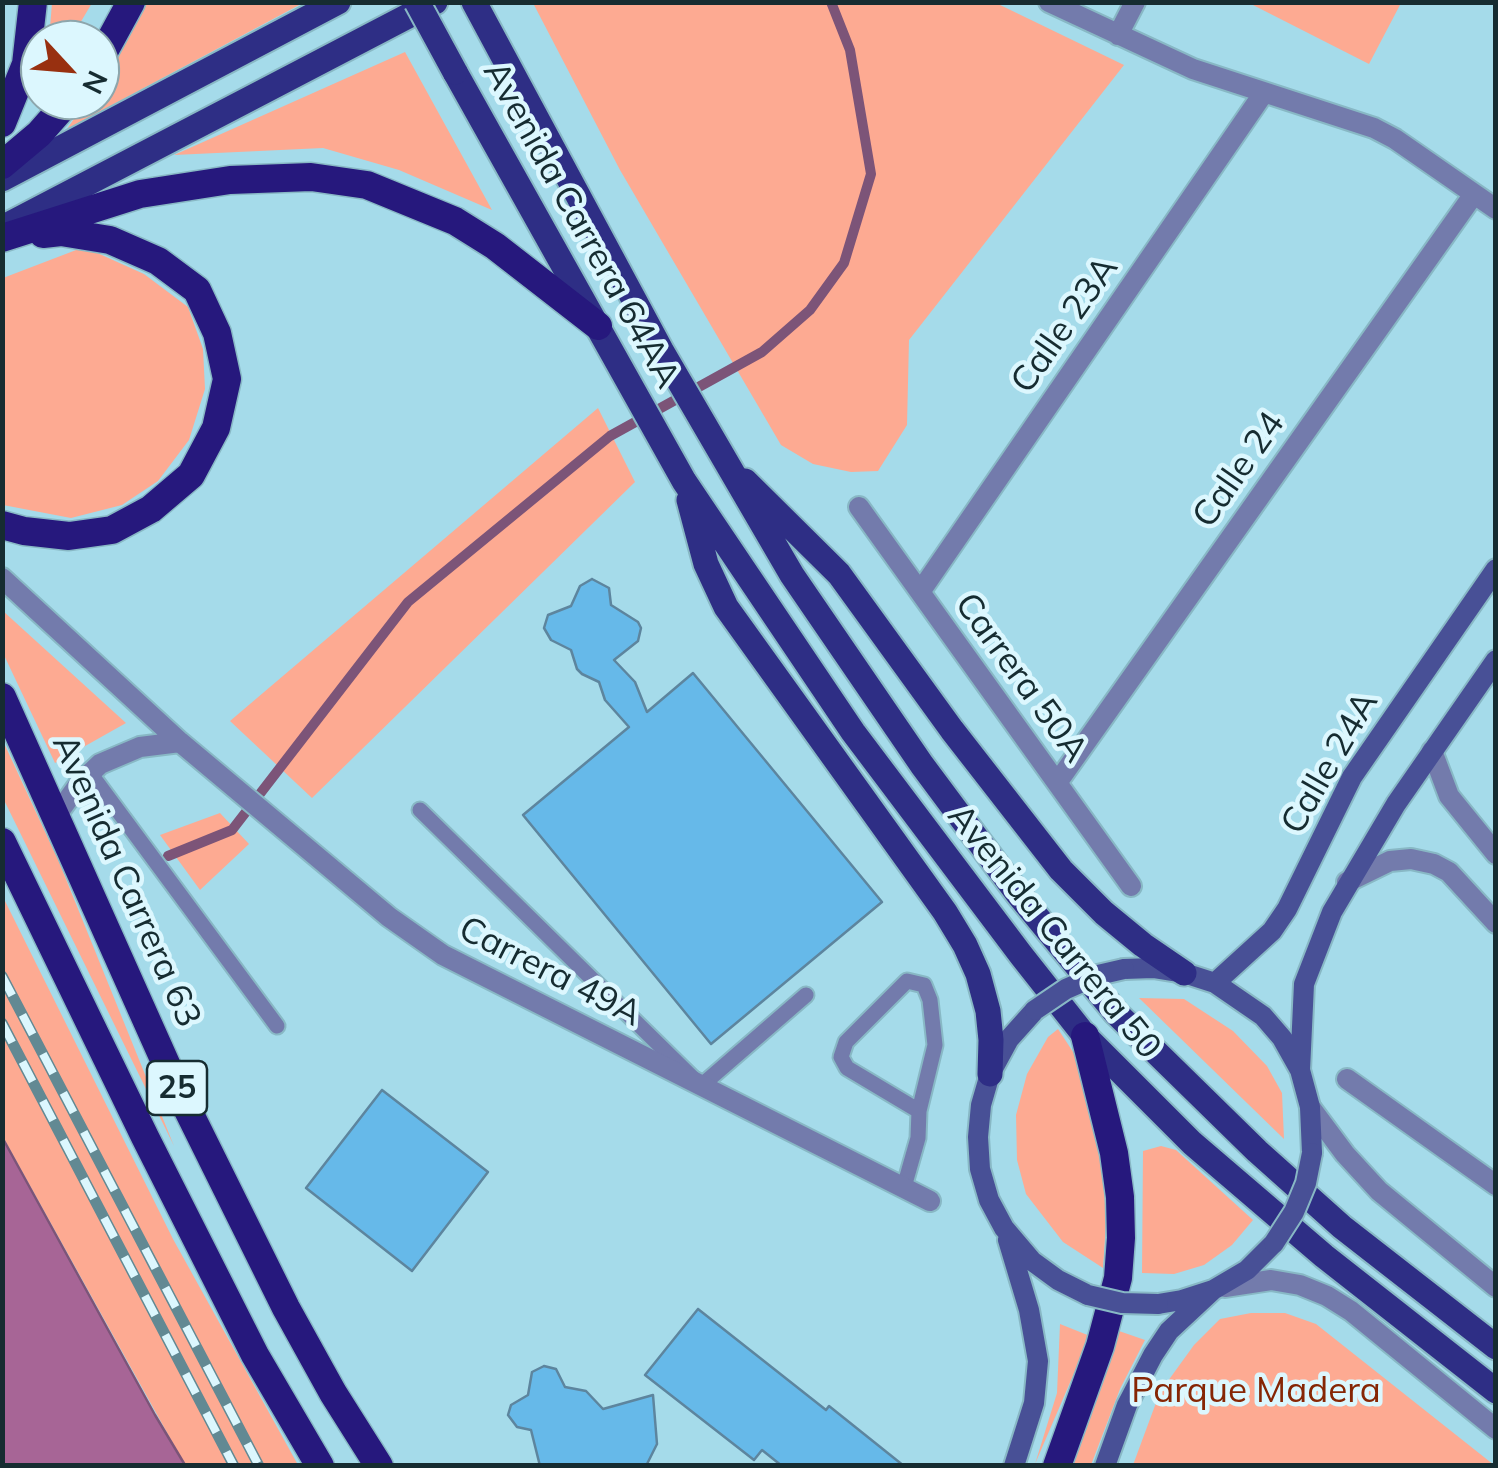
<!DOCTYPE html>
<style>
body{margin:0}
#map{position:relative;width:1498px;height:1468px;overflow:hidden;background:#a5dbea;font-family:Mulish,sans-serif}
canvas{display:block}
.frame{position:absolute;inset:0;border:5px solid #162c31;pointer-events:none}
.north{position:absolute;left:20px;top:20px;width:100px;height:100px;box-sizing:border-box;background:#dcf7fe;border:2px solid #8da6ac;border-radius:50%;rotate:116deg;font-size:28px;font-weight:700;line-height:40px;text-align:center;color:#162c31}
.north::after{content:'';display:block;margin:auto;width:35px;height:45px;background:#983010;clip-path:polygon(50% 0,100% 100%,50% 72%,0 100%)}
</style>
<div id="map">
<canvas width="1498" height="1468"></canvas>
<div class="frame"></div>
<div class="north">N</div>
</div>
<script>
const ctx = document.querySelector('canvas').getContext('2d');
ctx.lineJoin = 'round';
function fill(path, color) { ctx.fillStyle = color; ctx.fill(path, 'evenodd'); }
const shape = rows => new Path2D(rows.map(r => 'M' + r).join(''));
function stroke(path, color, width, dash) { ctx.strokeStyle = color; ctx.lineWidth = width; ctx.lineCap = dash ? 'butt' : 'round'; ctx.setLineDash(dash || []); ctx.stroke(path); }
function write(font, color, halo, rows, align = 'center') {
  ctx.font = font + ' Mulish,sans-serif'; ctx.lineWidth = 9; ctx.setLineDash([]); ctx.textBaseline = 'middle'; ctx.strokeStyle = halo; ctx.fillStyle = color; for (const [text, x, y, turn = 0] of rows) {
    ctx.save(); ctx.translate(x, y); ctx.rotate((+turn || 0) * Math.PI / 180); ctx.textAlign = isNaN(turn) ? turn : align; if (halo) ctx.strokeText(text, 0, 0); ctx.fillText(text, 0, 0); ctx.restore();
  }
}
const green = shape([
 [52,3,92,3,70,40,49,40],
 [147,3,303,3,67,129,87,100,100,100,100,82],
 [533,3,996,3,1124,65,909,340,907,425,878,471,851,472,813,464,781,445,620,170],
 [1249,3,1401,3,1369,64],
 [405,52,492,210,399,170,323,148,174,155],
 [84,247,144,274,188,307,203,349,205,389,189,440,158,481,122,505,71,518,3,505,3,278],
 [598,408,635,482,312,798,230,721],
 [3,611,126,723,55,763,3,653],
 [3,741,59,862,174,1146,3,798],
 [220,813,249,844,200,890,160,835],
 [2,895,173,1239,298,1465,185,1465,3,1137],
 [1139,998,1184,999,1233,1031,1267,1066,1282,1093,1284,1139],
 [1058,1029,1079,1061,1103,1166,1106,1223,1103,1268,1063,1242,1026,1194,1017,1160,1016,1115,1027,1074,1048,1037],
 [1161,1146,1176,1150,1253,1220,1232,1245,1204,1265,1174,1274,1142,1273,1143,1151],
 [1251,1313,1285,1313,1316,1324,1494,1465,1133,1465,1160,1392,1194,1345,1220,1319],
 [1060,1324,1090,1336,1035,1464,1057,1393],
 [1119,1331,1145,1340,1120,1389,1091,1465,1072,1466]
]);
const water = shape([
 [2,1137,155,1415,185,1465,3,1465,2,1137]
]);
const stream = shape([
 [168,856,232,830,408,602,610,436,762,352,810,310,844,263,871,174,850,50,831,2]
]);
const building = shape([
 [592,579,609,588,611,605,638,622,641,628,638,641,614,660,635,682,647,712,693,673,882,902,711,1044,523,815,629,727,605,700,599,682,582,674,577,669,571,650,551,640,544,628,548,615,571,606,580,586,592,579],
 [382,1090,488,1172,412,1271,306,1188,382,1090],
 [698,1309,826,1410,829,1406,904,1466,782,1466,762,1450,754,1460,645,1375,698,1309],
 [544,1366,556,1369,565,1387,586,1391,603,1409,653,1395,657,1444,646,1466,540,1466,531,1430,517,1427,508,1415,511,1405,528,1395,532,1372,544,1366]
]);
const service = shape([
 [90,773,277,1026],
 [420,810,701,1086,806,995],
 [904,1187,918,1138,919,1111,935,1045,930,1000,924,985,907,981,846,1042,841,1057,847,1068,919,1111]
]);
const minor = shape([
 [1049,2,1193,69,1374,128,1395,139,1496,209],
 [1118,35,1135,2],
 [859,507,1131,886],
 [2,578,180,742,389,917,443,955,930,1201],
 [920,592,1263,94],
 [1057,783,1474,194],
 [56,816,79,784,100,764,140,747,180,742],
 [1347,1079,1496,1185]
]);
const tertiary = shape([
 [1432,751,1449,796,1496,854],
 [1347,882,1390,861,1411,859,1434,864,1449,872,1496,923],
 [1310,1107,1345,1154,1379,1191,1496,1287],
 [1225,1287,1271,1280,1300,1285,1327,1296,1351,1311,1496,1429]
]);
const secondary = shape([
 [1124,969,1153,968,1184,973,1215,983,1263,1016,1282,1038,1300,1070,1310,1107,1312,1153],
 [1215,983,1272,931,1287,909,1352,777,1496,569],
 [1035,1010,1009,1039,990,1074,981,1105,978,1137,980,1169,989,1200,1004,1228,1032,1261,1058,1280,1088,1295],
 [1300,1070,1304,984,1332,912,1396,804,1496,660],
 [1008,1240,1029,1310,1038,1361,1034,1403,1014,1466],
 [1158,1304,1182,1300,1213,1290,1247,1270,1274,1243],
 [1105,1466,1127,1405,1153,1355,1169,1331,1213,1290]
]);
const primary = shape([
 [474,2,661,350,792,575,922,765,1018,894,1116,1013,1257,1151,1342,1227,1496,1347],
 [455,72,684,481,853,732,1021,955,1085,1036,1192,1143,1324,1256,1496,1391],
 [2,179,338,2],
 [2,228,435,2],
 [745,481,839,574,952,730,1061,870,1104,913,1143,945,1184,973],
 [689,500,706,564,726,607,945,912,965,945,978,974,988,1011,991,1040,990,1074]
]);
const trunk = shape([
 [100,59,131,2],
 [2,123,26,64,33,2],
 [2,165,39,134,69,100],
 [2,238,140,194,230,180,311,177,367,185,455,221,495,246,598,326],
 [2,525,24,531,69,536,112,530,151,509,191,475,216,428,227,379,217,333,197,290,158,261,110,240,61,232,43,234],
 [2,697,175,1084,286,1308,333,1393,379,1466],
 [2,842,145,1137,255,1355,320,1466],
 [1057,1466,1100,1346,1118,1278,1121,1238,1120,1197,1114,1153,1085,1036]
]);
const rail = shape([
 [2,976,259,1466],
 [2,1023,234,1466]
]);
const secondaryBridge = shape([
 [1035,1010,1066,989,1098,975,1124,969],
 [1274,1243,1294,1212,1306,1183,1312,1153],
 [1088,1295,1122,1303,1158,1304]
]);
const primaryBridge = shape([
 [417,2,455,72]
]);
const shields = [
 [177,1088,60]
];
const shieldNames = [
 ["25",177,1088]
];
const streetNames = [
 ["Avenida Carrera 64AA",581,225,61],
 ["Calle 23A",1065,325,-55],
 ["Calle 24",1239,470,-55],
 ["Carrera 50A",1021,678,54],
 ["Calle 24A",1330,763,-60],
 ["Avenida Carrera 63",126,881,66],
 ["Avenida Carrera 50",1054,932,51],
 ["Carrera 49A",550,972,27]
];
const parkNames = [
 ["Parque Madera",1256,1391]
];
fill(green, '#fdaa92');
fill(water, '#a76596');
stroke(water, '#7c5478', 2.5);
stroke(stream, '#7c5478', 10);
fill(building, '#66b9e9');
stroke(building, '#5d859e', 2.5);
stroke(service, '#88b8c5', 19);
stroke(minor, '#88b8c5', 24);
stroke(tertiary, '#88b8c5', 24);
stroke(secondary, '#88b8c5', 24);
stroke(primary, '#88b8c5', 29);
stroke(trunk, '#88b8c5', 31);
stroke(service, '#737bac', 15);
stroke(minor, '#737bac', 20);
stroke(tertiary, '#737bac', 20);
stroke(secondary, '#485096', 20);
stroke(primary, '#2e2e85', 25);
stroke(trunk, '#26187d', 28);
stroke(rail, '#628993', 11);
stroke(rail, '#dcf7fe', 8, [22]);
stroke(secondaryBridge, '#88b8c5', 24, []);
stroke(primaryBridge, '#88b8c5', 29, []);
stroke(secondaryBridge, '#485096', 20);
stroke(primaryBridge, '#2e2e85', 25);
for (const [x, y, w] of shields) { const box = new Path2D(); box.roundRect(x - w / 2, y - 27, w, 54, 8); ctx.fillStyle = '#dcf7fe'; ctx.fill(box); stroke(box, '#162c31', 2.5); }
write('bold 32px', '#162c31', null, shieldNames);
write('35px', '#162c31', '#dcf7fe', streetNames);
write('35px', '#862605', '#dcf7fe', parkNames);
</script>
